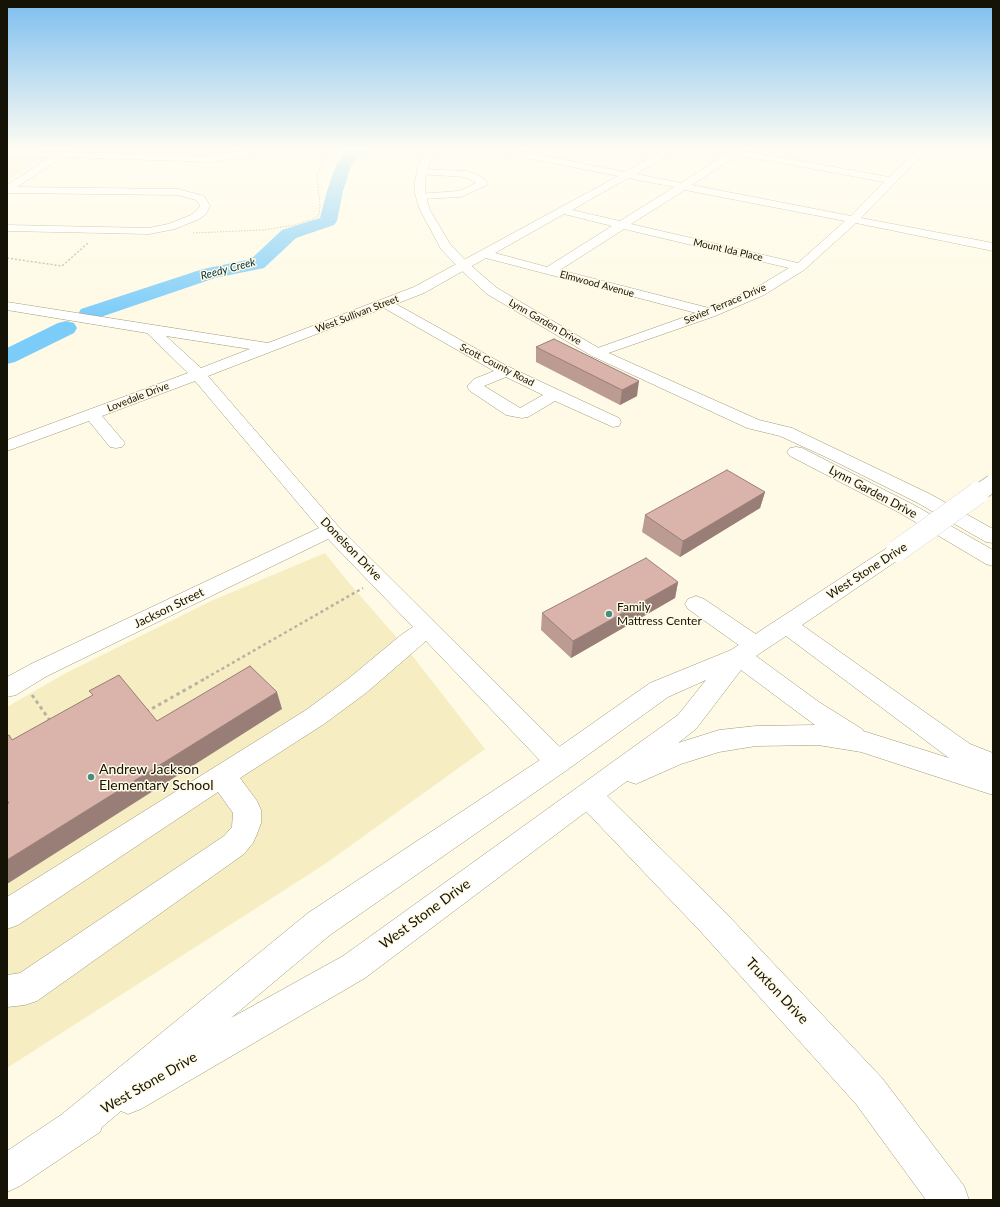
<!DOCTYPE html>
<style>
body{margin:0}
#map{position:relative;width:1000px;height:1207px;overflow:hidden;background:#fefae5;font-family:Lato,sans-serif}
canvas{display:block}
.frame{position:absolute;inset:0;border:8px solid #151206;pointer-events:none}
</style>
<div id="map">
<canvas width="1000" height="1207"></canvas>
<div class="frame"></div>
</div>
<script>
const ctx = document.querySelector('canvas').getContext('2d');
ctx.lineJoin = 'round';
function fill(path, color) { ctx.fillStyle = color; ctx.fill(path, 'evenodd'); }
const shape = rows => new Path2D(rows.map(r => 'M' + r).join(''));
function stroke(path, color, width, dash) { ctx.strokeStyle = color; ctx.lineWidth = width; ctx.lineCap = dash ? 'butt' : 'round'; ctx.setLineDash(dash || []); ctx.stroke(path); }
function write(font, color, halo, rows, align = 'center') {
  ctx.font = font + ' Lato,sans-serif'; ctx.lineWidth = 3; ctx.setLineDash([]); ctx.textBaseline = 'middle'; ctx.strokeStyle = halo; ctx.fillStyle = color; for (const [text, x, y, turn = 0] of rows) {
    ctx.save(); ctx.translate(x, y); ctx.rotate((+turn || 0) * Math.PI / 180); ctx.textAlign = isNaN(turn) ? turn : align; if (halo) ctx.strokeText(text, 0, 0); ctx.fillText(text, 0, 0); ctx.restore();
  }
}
const built = shape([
 [7,148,57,148,7,181],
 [325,553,350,584,411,654,485,749,325,864,7,1068,7,707,64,674,211,601]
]);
const river = shape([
 [351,148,366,148,351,166,343,191,337,221,334,225,296,238,264,268,215,278,89,321,81,319,78,314,81,309,203,269,251,259,282,230,320,218,327,191,336,165,351,148],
 [66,321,74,323,77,328,74,333,15,362,7,364,7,348,58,323,66,321]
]);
const pathFar3 = shape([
 [193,233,263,230,295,225,313,219,319,215,320,206,317,175,330,148]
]);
const pathFar2 = shape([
 [7,258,62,266,88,243]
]);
const pathFar1 = shape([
 [206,678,363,588]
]);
const path = shape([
 [32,695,51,722],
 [146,712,208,677]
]);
const minor = shape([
 [252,148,267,148,243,157,211,162,63,157,17,187,178,189,204,196,210,206,206,214,199,219,175,229,149,234,7,231,7,225,149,228,168,224,191,215,197,210,200,206,196,200,178,195,7,193,7,185,50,157,7,156,7,150,59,152,63,150,67,152,211,156,252,148],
 [503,148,625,172,668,148,680,148,636,174,681,183,728,153,709,148,747,148,745,151,889,177,919,148,929,148,861,218,993,243,993,251,856,223,804,270,764,295,715,316,597,357,592,356,590,353,592,350,696,313,486,258,424,293,396,304,507,366,619,418,621,422,619,426,613,427,555,401,528,417,522,418,506,415,470,391,468,388,468,385,474,379,494,371,384,308,208,376,338,526,567,754,571,762,567,770,558,773,549,770,426,641,366,693,324,724,240,778,257,801,261,810,261,823,257,834,253,843,244,854,37,1001,25,1005,7,1007,7,975,20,973,224,836,232,827,233,813,218,792,18,925,7,929,7,897,306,710,348,679,401,635,413,627,328,539,47,676,16,695,7,697,7,677,31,664,319,528,195,381,102,416,125,443,122,447,116,448,110,447,89,421,7,451,7,440,188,373,147,333,7,310,7,302,268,343,414,287,618,176,501,153,499,151,503,148],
 [738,155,884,182,851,216,692,185,738,155],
 [628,178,674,187,620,221,572,210,628,178],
 [685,190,845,221,798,263,631,224,685,190],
 [564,214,612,226,547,267,495,253,564,214],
 [624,229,789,268,754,289,709,308,560,270,624,229],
 [166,336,250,349,201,368,166,336],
 [506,377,543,395,520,408,484,386,506,377],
 [422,169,466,171,479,175,488,183,487,185,461,197,421,199,417,198,416,196,417,194,459,191,476,183,465,177,419,174,417,172,422,169],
 [696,596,704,599,763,639,767,645,763,651,755,653,747,651,688,609,685,604,688,599,696,596],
 [588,783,598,787,723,910,882,1078,964,1186,969,1200,926,1200,856,1104,701,932,578,803,574,795,578,787,588,783]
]);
const major = shape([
 [427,148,436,148,428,167,425,180,425,194,430,210,450,244,468,263,497,288,602,350,759,420,792,428,930,494,993,529,993,543,986,542,916,502,830,459,780,436,747,428,592,356,487,294,460,269,441,249,420,210,415,194,415,180,418,167,427,148],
 [796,447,802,448,914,505,993,550,993,566,986,564,900,513,790,456,787,452,790,448,796,447]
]);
const highway = shape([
 [897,544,904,546,907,551,904,556,802,625,970,744,993,753,993,795,861,752,818,745,756,746,719,752,681,764,636,784,627,781,365,978,141,1109,128,1114,121,1111,102,1127,100,1132,20,1186,7,1192,7,1151,61,1115,308,913,549,754,650,683,731,650,890,546,897,544],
 [786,636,949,758,863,731,862,729,819,702,756,656,786,636],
 [741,670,815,725,756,726,719,730,678,743,696,729,741,670],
 [706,680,678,715,343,956,231,1018,330,935,567,770,668,697,706,680]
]);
const highwayBridgeFar1 = shape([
 [977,494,993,483]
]);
const highwayBridge = shape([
 [897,551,978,493]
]);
const wall = shape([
 [536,347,637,396,620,405,536,362],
 [765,492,760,508,680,557,642,532,645,515],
 [678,582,675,598,571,658,541,630,542,613]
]);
const shadedWall = shape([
 [639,381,637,396,620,405,622,390],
 [765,492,760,508,680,557,683,541],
 [678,582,675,598,571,658,573,641],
 [277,692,282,709,7,884,7,860]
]);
const building = shape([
 [554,339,639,381,622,390,536,347,554,339],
 [727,470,765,492,683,541,645,515,727,470],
 [646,558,678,582,573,641,542,613,646,558],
 [250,666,277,692,7,860,7,804,9,803,7,800,7,736,9,735,12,740,93,695,89,691,119,675,157,721,250,666]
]);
const markers = [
 [609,614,4,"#478d86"],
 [91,777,4,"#478d86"]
];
const farStreetnames = [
 ["Mount Ida Place",728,250,13],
 ["Elmwood Avenue",597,284,15],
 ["Sevier Terrace Drive",725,304,-23],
 ["West Sullivan Street",357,314,-21],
 ["Lynn Garden Drive",545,322,30],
 ["Scott County Road",497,365,27],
 ["Lovedale Drive",138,397,-21]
];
const farWaternames = [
 ["Reedy Creek",228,269,-15]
];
const streetNames = [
 ["Lynn Garden Drive",873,492,28],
 ["Donelson Drive",351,549,46],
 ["West Stone Drive",867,571,-33],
 ["Jackson Street",169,608,-26]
];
const poiNames = [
 ["Family",617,607],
 ["Mattress Center",617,621]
];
const nearPoinames = [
 ["Andrew Jackson",99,769],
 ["Elementary School",99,785]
];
const nearStreetnames = [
 ["West Stone Drive",425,914,-36],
 ["Truxton Drive",777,991,47],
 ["West Stone Drive",149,1083,-30]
];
fill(built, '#f6eec2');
fill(river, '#7cccf9');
stroke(minor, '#9f9977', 1);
stroke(major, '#9f9977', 1);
stroke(highway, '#9f9977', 1);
stroke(pathFar3, '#b7b3a1', 1, [1.5, 1.5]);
stroke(pathFar2, '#b7b3a1', 1.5, [2, 2]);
stroke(pathFar1, '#b7b3a1', 2.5, [3, 3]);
stroke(path, '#b7b3a1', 3, [3.5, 3.5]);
fill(minor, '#fff');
fill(major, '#fff');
fill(highway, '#fff');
stroke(highwayBridgeFar1, '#9f9977', 18, []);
stroke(highwayBridge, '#9f9977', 22, []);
stroke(highwayBridgeFar1, '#fff', 17);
stroke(highwayBridge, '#fff', 22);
fill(wall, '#bb9b92');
fill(shadedWall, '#997e77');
fill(building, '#dab4aa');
stroke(building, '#997e77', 1);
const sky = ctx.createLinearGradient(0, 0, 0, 317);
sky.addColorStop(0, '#7dbeef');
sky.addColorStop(0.47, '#fffdf3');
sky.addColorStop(1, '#fffdf300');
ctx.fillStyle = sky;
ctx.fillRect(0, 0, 1000, 317);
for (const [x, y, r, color] of markers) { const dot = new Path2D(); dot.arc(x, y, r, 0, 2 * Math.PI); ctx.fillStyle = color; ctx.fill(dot); stroke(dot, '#fefae5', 1.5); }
write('10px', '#151206', '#fefae5', farStreetnames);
write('italic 11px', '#003045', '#fefae5', farWaternames);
write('12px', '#151206', '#fefae5', streetNames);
write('12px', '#151206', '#fefae5', poiNames, 'left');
write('14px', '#151206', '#fefae5', nearPoinames, 'left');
write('14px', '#151206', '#fefae5', nearStreetnames);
</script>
